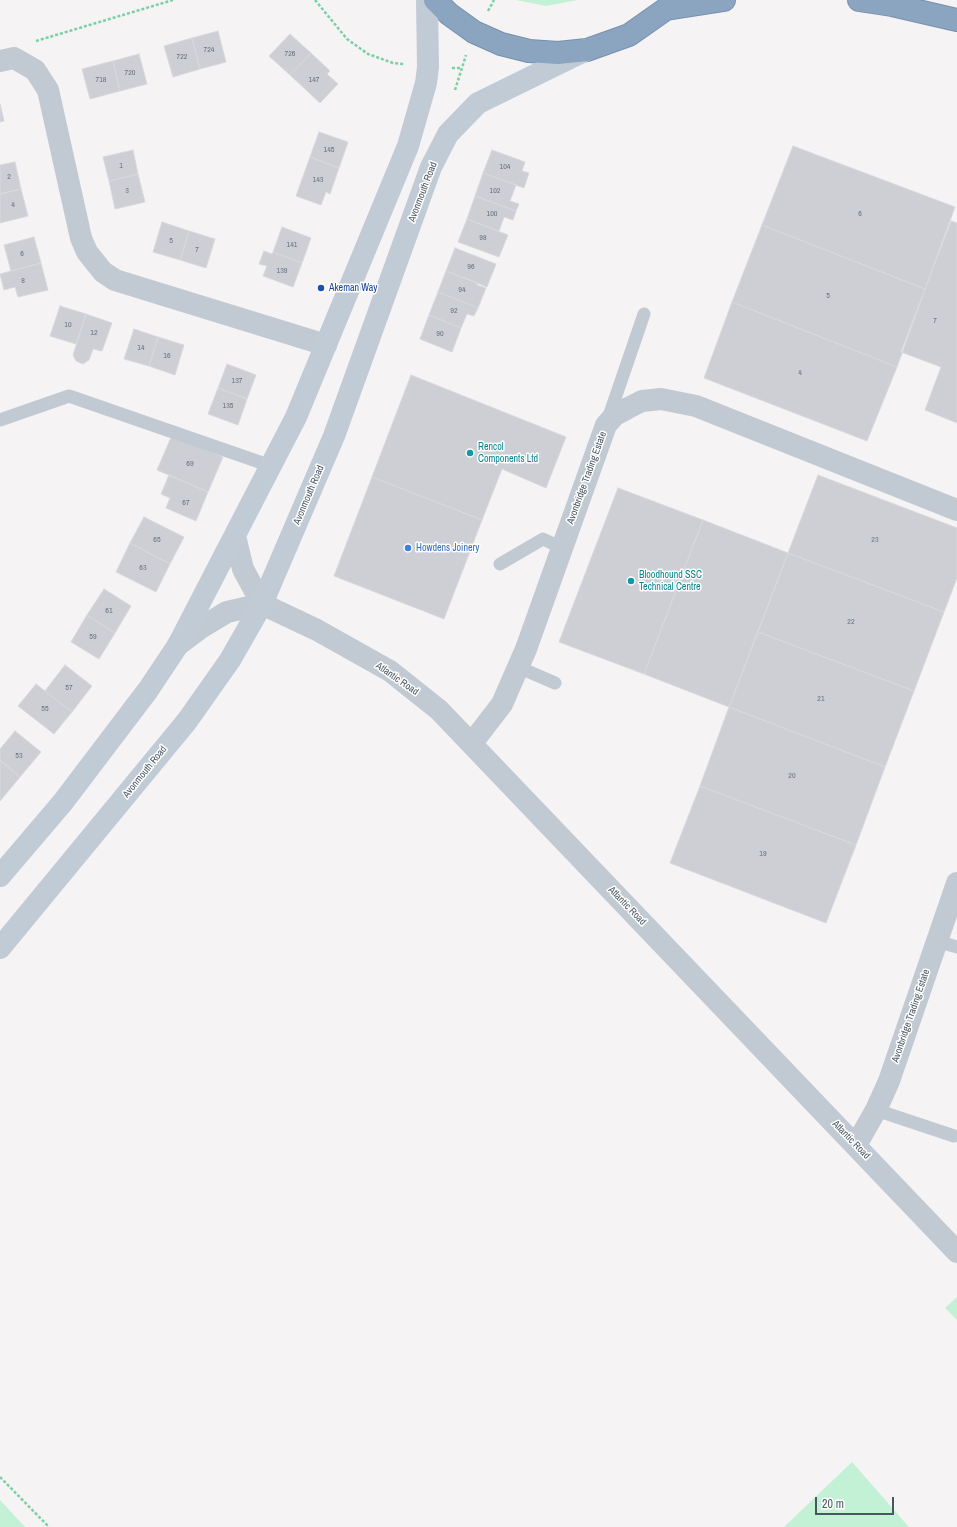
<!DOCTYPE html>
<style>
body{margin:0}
#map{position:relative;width:957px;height:1527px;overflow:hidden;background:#f5f3f3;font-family:"Archivo Narrow",sans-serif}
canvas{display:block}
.scale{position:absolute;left:815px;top:1497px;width:79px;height:18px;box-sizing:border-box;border:2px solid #4a5661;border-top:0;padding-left:5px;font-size:12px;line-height:14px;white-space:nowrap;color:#4a5661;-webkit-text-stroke:3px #fff;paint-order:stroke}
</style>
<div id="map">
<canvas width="957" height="1527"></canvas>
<div class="scale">20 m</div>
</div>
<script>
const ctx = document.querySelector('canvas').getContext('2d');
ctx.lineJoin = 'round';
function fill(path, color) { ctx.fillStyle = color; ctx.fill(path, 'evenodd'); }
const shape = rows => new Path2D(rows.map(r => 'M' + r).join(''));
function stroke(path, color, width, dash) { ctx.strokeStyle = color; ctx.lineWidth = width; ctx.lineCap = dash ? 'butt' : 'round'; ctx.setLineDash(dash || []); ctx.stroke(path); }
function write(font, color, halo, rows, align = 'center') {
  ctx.font = font + ' "Archivo Narrow",sans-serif'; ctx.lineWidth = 3; ctx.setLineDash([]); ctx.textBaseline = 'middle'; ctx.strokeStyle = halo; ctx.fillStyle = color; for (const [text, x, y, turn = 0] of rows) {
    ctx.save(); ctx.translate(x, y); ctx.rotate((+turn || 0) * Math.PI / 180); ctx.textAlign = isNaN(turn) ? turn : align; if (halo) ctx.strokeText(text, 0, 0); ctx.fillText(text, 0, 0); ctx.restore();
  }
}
const green = shape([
 [516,0,578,0,546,6],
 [957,1297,957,1320,945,1308],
 [852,1462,909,1527,784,1527],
 [0,1500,25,1527,0,1527]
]);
const building = shape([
 [218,31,226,62,200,69,192,38,218,31],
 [290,34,311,53,290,75,269,56,290,34],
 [192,38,200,69,173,77,164,46,192,38],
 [311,53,330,71,327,74,338,84,320,103,290,75,311,53],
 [139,54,147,84,120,91,113,61,139,54],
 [113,61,120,91,90,99,82,69,113,61],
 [0,104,4,121,0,122,0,104],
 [319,132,348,142,339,168,310,157,319,132],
 [793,146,955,207,925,289,762,225,793,146],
 [133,150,138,174,109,181,103,157,133,150],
 [492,150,525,162,522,171,529,173,524,188,483,173,492,150],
 [310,157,339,168,330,194,326,192,321,205,296,196,310,157],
 [15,162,21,189,0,194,0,165,15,162],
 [483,173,516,185,510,201,519,204,516,211,475,196,483,173],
 [138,174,145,202,115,209,109,181,138,174],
 [21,189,28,216,0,223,0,194,21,189],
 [475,196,516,211,513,220,504,217,499,231,467,219,475,196],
 [467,219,508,235,499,257,458,242,467,219],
 [951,221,957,223,957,423,925,410,941,367,901,352,951,221],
 [162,222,189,231,180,260,153,252,162,222],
 [762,225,925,289,897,367,732,302,762,225],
 [282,227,311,238,302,263,273,252,282,227],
 [189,231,215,239,206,268,180,260,189,231],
 [34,237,41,263,11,271,4,245,34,237],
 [455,248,496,264,487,287,446,271,455,248],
 [264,251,272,254,273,252,302,263,293,287,263,276,267,266,259,264,264,251],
 [41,263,48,290,18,297,15,287,4,290,0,274,41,263],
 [446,271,478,283,477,285,486,288,478,308,438,292,446,271],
 [438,292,478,308,474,316,467,314,461,328,429,315,438,292],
 [732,302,897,367,867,441,704,378,732,302],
 [60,306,86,314,76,344,50,336,60,306],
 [86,314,112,323,102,351,93,349,89,360,83,364,76,361,73,355,86,314],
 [429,315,461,328,452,352,420,339,429,315],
 [134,329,158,337,149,366,124,359,134,329],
 [158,337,184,345,175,375,149,366,158,337],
 [227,364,256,375,247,399,218,388,227,364],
 [411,375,566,437,546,488,502,469,482,520,372,477,411,375],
 [218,388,247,399,238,425,208,414,218,388],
 [172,435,223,457,208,492,157,470,172,435],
 [169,475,208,492,196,521,166,508,170,498,161,494,169,475],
 [818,475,957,528,957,578,944,612,788,553,818,475],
 [372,477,482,520,444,619,334,576,372,477],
 [618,488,703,520,644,674,559,642,618,488],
 [144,517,184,537,170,564,130,543,144,517],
 [703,520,788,553,729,707,644,674,703,520],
 [130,543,170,564,156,592,116,572,130,543],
 [788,553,944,612,914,691,758,632,788,553],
 [104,589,131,606,115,633,87,615,104,589],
 [87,615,115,633,99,659,71,642,87,615],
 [758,632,914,691,885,767,729,707,758,632],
 [65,665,92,686,72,712,45,691,65,665],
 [36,684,72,712,54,734,18,706,36,684],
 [729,707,885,767,856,845,700,786,729,707],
 [15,731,41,752,20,777,0,760,0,749,15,731],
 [0,760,20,777,0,801,0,760],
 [700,786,856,845,826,923,670,863,700,786]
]);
const path = shape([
 [315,0,347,39,368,54,393,63,404,64],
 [488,11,494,0],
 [36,41,173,0],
 [452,68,461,68],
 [455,90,466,55],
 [0,1477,49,1527]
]);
const lane = shape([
 [608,419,644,314],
 [0,420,69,396,271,466],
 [500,564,543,539,562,548],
 [518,667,555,683],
 [936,941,957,947],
 [876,1110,954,1136]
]);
const street = shape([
 [0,61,14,58,35,70,48,90,81,238,87,252,103,272,115,280,326,345],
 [235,536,243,569,262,604,317,630,390,671,439,710,957,1252],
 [178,645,202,627,227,612,262,604],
 [472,743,502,704,526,649,606,425,615,415,628,408,642,401,661,399,696,406,957,510],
 [856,1145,876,1110,889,1081,957,883]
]);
const secondary = shape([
 [0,876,63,802,148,690,178,645,296,417,408,146,426,83,428,67,427,0],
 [0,948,187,721,230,660,262,604,334,436,431,167,448,134,478,103,586,50]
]);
const highway = shape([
 [435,0,449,14,474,32,501,44,529,51,558,53,587,50,629,35,666,9,674,0],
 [859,0,892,5,957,20],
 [666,9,724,0]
]);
const markers = [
 [321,288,4,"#1a4fb4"],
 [470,453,4,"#0f9aa8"],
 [408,548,4,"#3f7fe0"],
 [631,581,4,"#0f9aa8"]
];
const numberNames = [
 ["724",209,50],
 ["726",290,54],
 ["722",182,57],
 ["720",130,73],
 ["718",101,80],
 ["147",314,80],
 ["145",329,150],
 ["1",121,166],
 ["104",505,167],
 ["2",9,177],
 ["143",318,180],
 ["3",127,191],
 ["102",495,191],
 ["4",13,205],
 ["100",492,214],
 ["6",860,214],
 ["98",483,238],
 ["5",171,241],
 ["141",292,245],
 ["7",197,250],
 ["6",22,254],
 ["96",471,267],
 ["139",282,271],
 ["8",23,281],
 ["94",462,290],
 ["5",828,296],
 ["92",454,311],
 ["7",935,321],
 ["10",68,325],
 ["12",94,333],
 ["90",440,334],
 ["14",141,348],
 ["16",167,356],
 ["4",800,373],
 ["137",237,381],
 ["135",228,406],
 ["69",190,464],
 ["67",186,503],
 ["65",157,540],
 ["23",875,540],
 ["63",143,568],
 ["61",109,611],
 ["22",851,622],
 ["59",93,637],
 ["57",69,688],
 ["21",821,699],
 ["55",45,709],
 ["53",19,756],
 ["20",792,776],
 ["19",763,854]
];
const streetNames = [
 ["Avonmouth Road",423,192,-69],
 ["Avonbridge Trading Estate",587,478,-70],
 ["Avonmouth Road",309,495,-67],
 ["Atlantic Road",397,679,35],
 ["Avonmouth Road",145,772,-51],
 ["Atlantic Road",627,906,46],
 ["Avonbridge Trading Estate",911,1016,-71],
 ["Atlantic Road",851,1140,46]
];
const transitNames = [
 ["Akeman Way",329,288]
];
const cultureNames = [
 ["Rencol",478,447],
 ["Components Ltd",478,459],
 ["Bloodhound SSC",639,575],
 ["Technical Centre",639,587]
];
const shopNames = [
 ["Howdens Joinery",416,548]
];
fill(green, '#c3f1d5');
fill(building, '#cdcfd5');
stroke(building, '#d7d9de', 1);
stroke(highway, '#7690ad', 24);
stroke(path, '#7ad0a6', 2.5, [3, 2]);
stroke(lane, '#c1cad2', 13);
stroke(street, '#c1cad2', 22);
stroke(secondary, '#c1cbd6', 22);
stroke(highway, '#8ba5c1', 22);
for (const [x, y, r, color] of markers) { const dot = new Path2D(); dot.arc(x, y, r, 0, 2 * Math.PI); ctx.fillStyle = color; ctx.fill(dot); stroke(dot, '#fff', 1.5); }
write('8px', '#6b747e', null, numberNames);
write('10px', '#4a5661', '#fff', streetNames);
write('10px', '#164399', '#fff', transitNames, 'left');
write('10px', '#0d838f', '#fff', cultureNames, 'left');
write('10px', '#366cbe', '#fff', shopNames, 'left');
</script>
